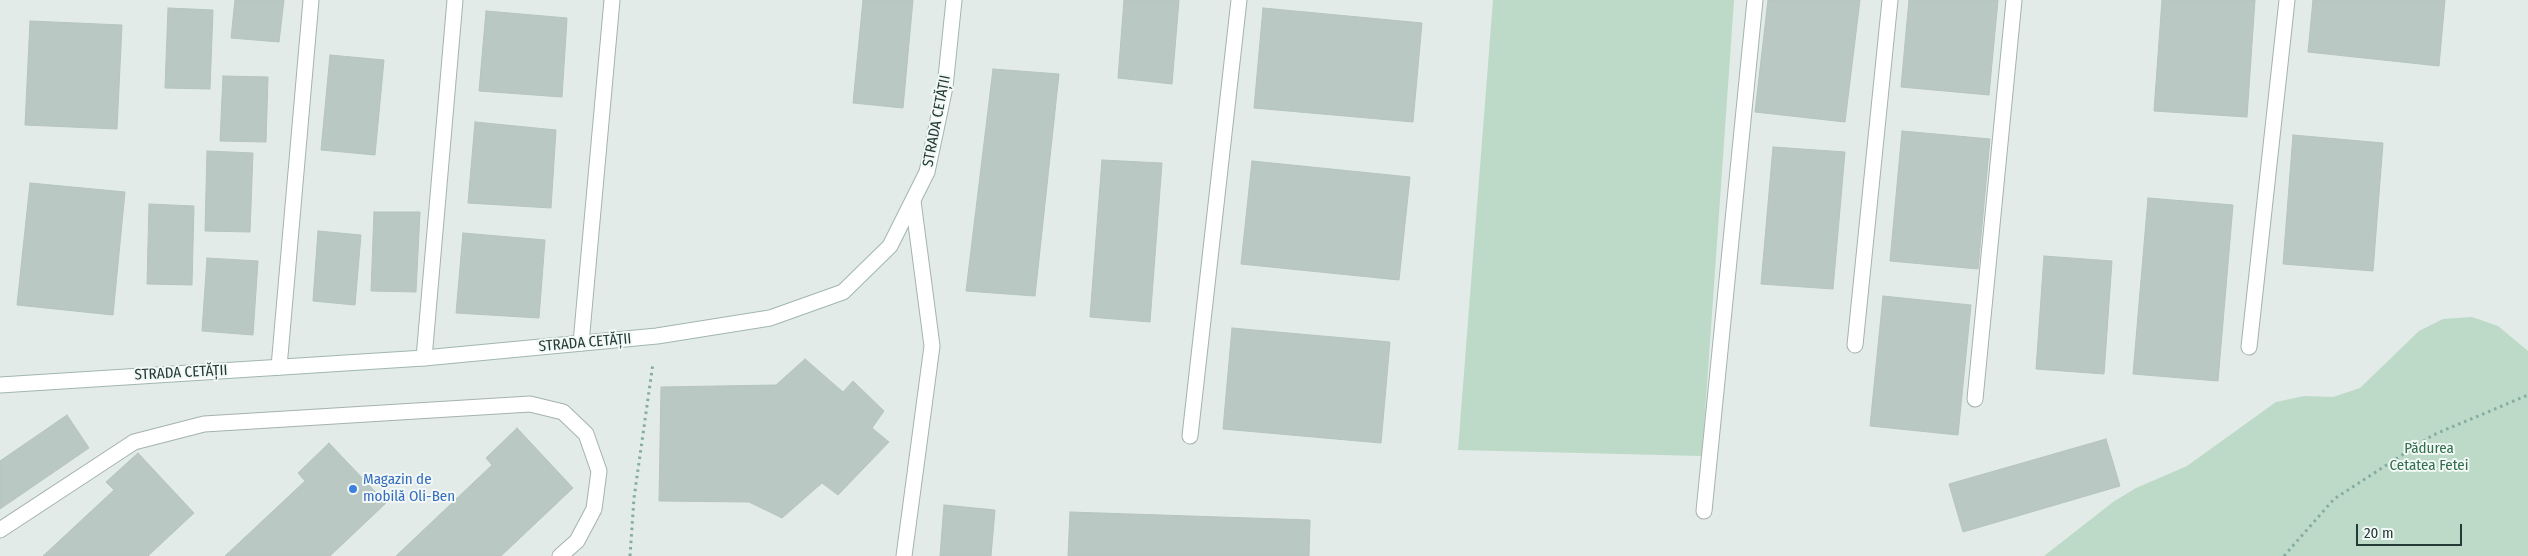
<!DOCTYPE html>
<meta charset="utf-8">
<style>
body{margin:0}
#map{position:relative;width:2528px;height:556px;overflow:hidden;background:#e2ebe8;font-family:"Fira Sans Condensed",sans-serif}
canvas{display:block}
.scale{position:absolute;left:2356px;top:524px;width:106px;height:22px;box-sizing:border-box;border:2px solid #233a36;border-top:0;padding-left:6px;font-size:15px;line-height:18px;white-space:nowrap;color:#233a36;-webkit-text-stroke:4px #f2f8f5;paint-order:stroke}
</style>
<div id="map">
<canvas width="2528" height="556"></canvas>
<div class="scale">20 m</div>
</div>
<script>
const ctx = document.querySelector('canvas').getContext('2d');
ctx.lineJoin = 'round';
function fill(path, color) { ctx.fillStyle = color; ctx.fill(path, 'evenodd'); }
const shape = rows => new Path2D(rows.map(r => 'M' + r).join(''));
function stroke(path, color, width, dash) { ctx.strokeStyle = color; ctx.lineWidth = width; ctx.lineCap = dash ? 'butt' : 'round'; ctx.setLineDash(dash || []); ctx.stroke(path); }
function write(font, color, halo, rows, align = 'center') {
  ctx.font = font + ' "Fira Sans Condensed",sans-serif'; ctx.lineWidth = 4; ctx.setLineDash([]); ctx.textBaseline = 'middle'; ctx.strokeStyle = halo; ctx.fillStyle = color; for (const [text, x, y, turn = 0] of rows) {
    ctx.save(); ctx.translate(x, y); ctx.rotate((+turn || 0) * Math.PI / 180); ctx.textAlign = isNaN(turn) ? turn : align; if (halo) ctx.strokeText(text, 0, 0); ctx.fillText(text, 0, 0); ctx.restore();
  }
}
const green = shape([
 [1493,0,1734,0,1702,456,1458,450],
 [2472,317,2498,326,2528,351,2528,556,2044,556,2113,502,2136,488,2187,466,2276,402,2304,396,2333,397,2360,388,2419,331,2443,319]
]);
const building = shape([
 [235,0,284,0,279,42,231,38,235,0],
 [863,0,913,0,903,108,853,103,863,0],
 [1124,0,1179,0,1172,84,1118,78,1124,0],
 [1768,0,1860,0,1845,122,1755,112,1768,0],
 [1909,0,1998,0,1989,95,1901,87,1909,0],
 [2162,0,2255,0,2247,117,2154,111,2162,0],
 [2313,0,2445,0,2439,66,2308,52,2313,0],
 [168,8,213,10,210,89,165,88,168,8],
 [1263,8,1422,23,1413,122,1254,108,1263,8],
 [486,11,567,18,562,97,479,91,486,11],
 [30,21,122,25,117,129,25,125,30,21],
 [330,55,384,60,375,155,321,150,330,55],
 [993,69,1059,74,1035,296,966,291,993,69],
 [223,76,268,77,266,142,220,141,223,76],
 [475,122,556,130,551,208,468,203,475,122],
 [1902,131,1990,139,1978,269,1890,261,1902,131],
 [2293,135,2383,143,2373,271,2283,264,2293,135],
 [1773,147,1845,152,1833,289,1761,284,1773,147],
 [207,151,253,153,250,232,205,231,207,151],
 [1102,160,1162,163,1150,322,1090,317,1102,160],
 [1252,161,1410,177,1399,280,1241,264,1252,161],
 [30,183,125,192,113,315,17,305,30,183],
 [2148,198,2233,205,2218,381,2133,374,2148,198],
 [149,204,194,206,192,285,147,284,149,204],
 [374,212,420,212,416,292,371,291,374,212],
 [318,231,361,235,355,305,313,301,318,231],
 [463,233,545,240,539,318,456,313,463,233],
 [2044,256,2112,261,2104,374,2036,369,2044,256],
 [207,258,258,261,253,335,202,331,207,258],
 [1883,296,1971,305,1958,435,1870,426,1883,296],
 [1232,328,1390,342,1381,443,1223,429,1232,328],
 [805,359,843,392,853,381,884,411,872,428,889,442,838,495,822,483,782,518,749,502,659,501,661,387,776,385,805,359],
 [67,415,89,448,0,509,0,461,67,415],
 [517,428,573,488,501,556,396,556,492,465,486,458,517,428],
 [2106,439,2120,486,1963,532,1949,484,2106,439],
 [329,443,386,503,330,556,225,556,305,481,298,473,329,443],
 [138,453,194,513,148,556,43,556,114,490,106,482,138,453],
 [944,505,995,510,991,556,940,556,944,505],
 [1070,512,1310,520,1309,556,1068,556,1070,512]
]);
const path = shape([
 [630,556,634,498,653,363],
 [2284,556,2334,499,2433,435,2528,395]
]);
const lane = shape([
 [581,343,612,0],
 [1855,345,1890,0],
 [2249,347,2287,0],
 [424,358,455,0],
 [279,367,311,0],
 [1975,399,2014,0],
 [1190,436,1239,0],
 [1704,511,1755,0],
 [0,530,134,442,204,424,530,404,563,412,586,434,599,471,594,509,577,541,560,556],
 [904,556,932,346,913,201]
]);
const secondary = shape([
 [0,385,424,358,657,336,770,318,843,292,890,246,927,172,945,87,954,0]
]);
const markers = [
 [353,489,5,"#3f7fe0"]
];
const streetNames = [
 ["STRADA CETĂȚII",937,121,-79],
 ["STRADA CETĂȚII",585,343,-5],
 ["STRADA CETĂȚII",181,373,-3]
];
const parkNames = [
 ["Pădurea",2429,449],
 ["Cetatea Fetei",2429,466]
];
const shopNames = [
 ["Magazin de",363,480],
 ["mobilă Oli-Ben",363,497]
];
fill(green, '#bcdac7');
fill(building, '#bac8c4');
stroke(building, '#b5c4bf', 1);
stroke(lane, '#a5b2af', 17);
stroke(secondary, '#a1b6b0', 17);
stroke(path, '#85aca3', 3, [2.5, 4]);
stroke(lane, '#fff', 15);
stroke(secondary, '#fff', 15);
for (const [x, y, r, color] of markers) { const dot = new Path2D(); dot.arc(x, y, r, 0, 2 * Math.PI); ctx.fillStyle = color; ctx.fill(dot); stroke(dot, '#f2f8f5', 2); }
write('15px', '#233a36', '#f2f8f5', streetNames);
write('15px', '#316e4e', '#f2f8f5', parkNames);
write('15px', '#366cbe', '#f2f8f5', shopNames, 'left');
</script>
